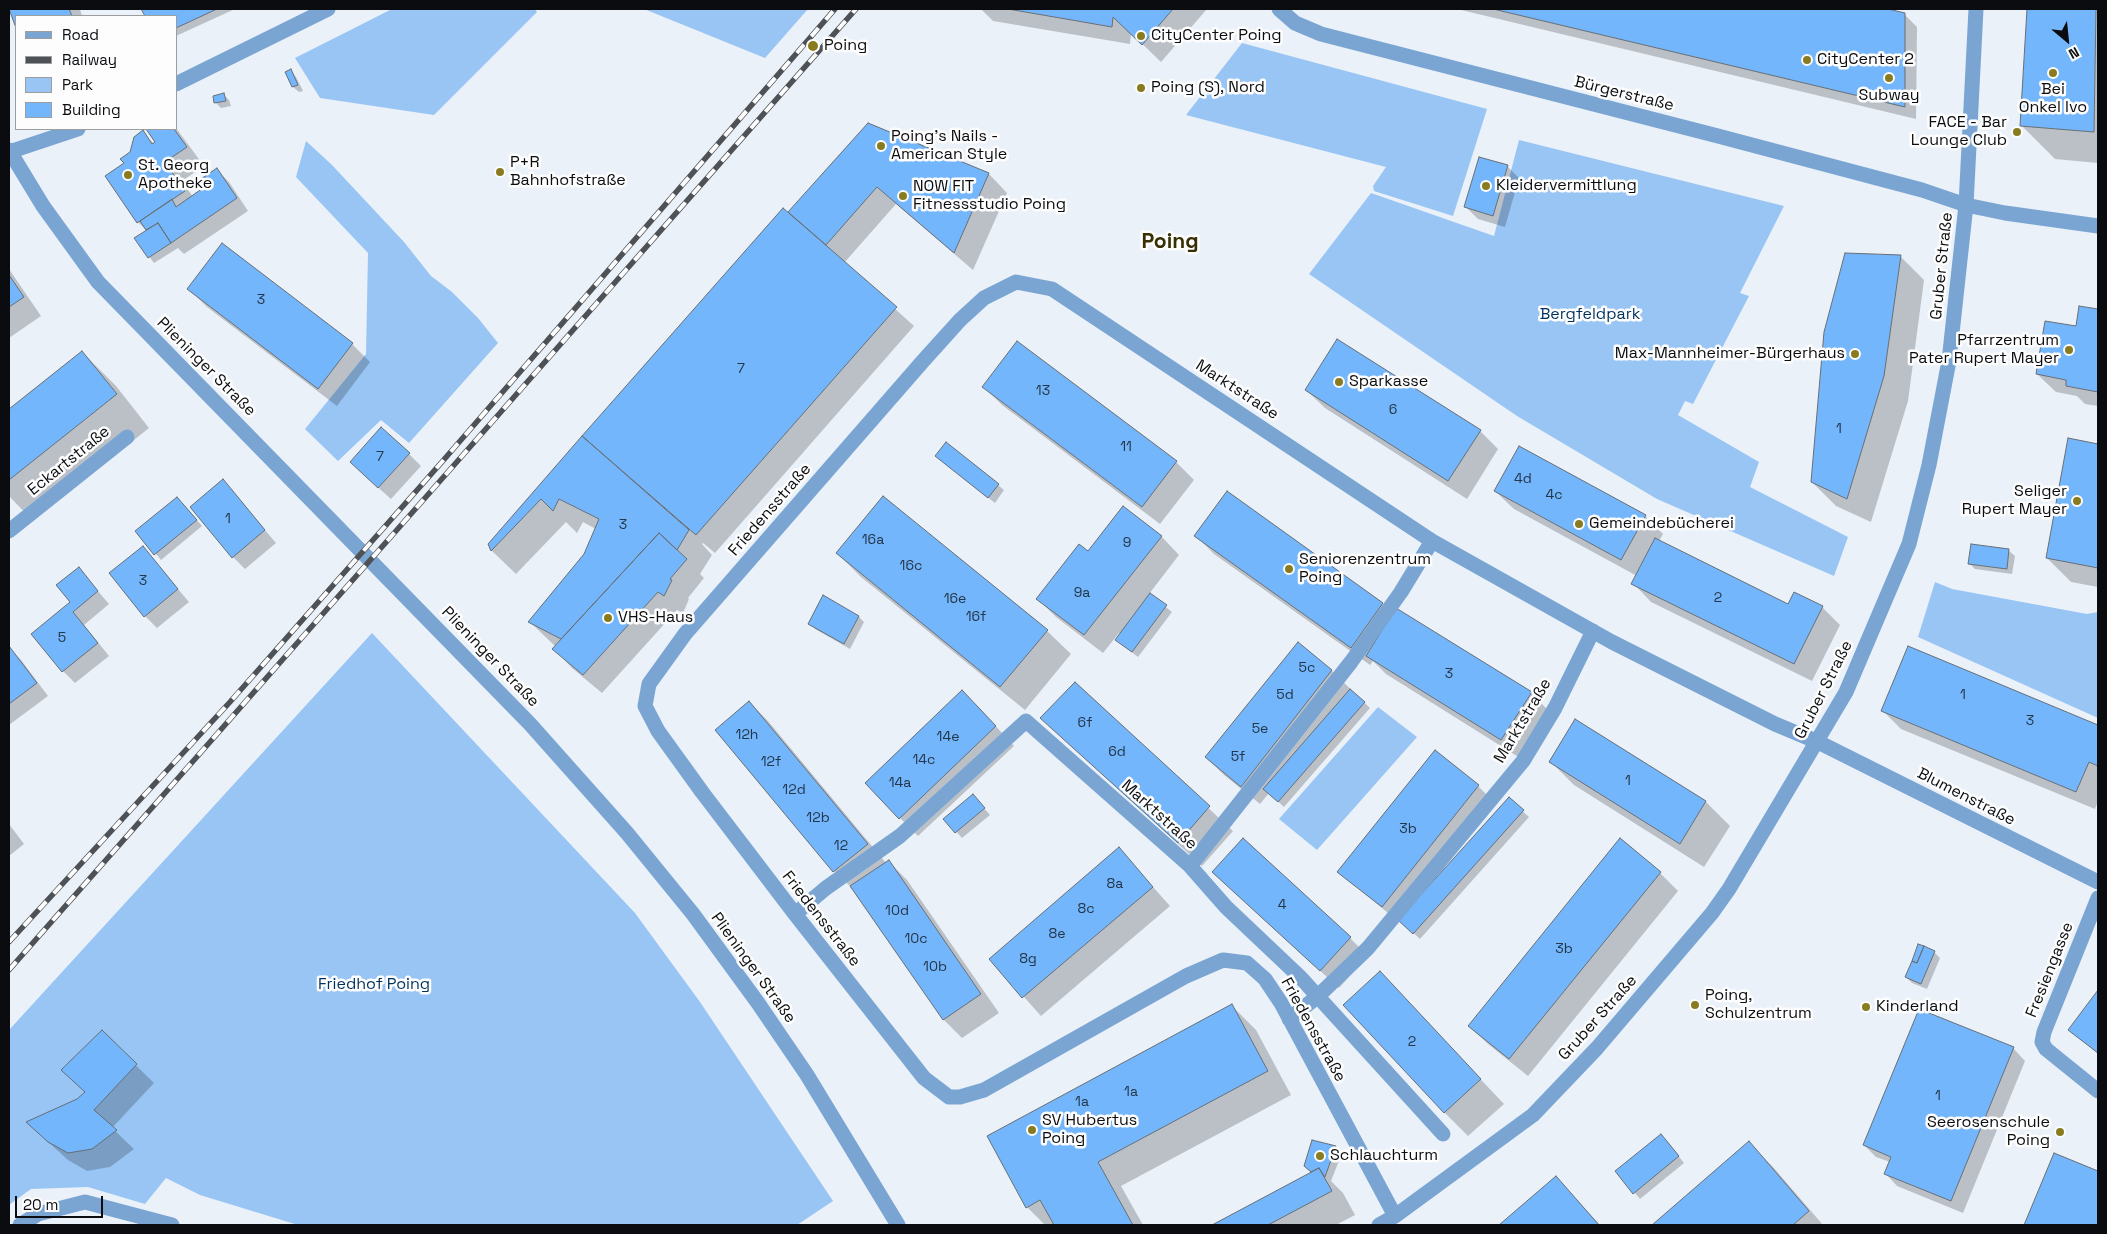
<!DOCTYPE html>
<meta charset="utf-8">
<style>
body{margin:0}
#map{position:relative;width:2107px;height:1234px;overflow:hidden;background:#eaf1f9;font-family:"Space Grotesk",sans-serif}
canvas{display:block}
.frame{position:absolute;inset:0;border:10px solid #0a0c0f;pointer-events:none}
.legend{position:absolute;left:15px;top:15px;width:162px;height:115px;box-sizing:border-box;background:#fdfdfd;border:1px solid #9c9d9e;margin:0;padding:6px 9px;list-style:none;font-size:15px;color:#0a0c0f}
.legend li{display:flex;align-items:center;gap:10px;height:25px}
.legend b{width:25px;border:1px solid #9c9d9e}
.north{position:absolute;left:2042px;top:15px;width:50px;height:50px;-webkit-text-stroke:4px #fdfdfd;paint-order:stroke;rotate:152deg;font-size:14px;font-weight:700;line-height:20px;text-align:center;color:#0a0c0f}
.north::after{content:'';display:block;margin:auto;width:18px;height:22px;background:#0a0c0f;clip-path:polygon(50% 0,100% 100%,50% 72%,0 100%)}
.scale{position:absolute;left:15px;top:1196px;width:88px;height:22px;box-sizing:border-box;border:2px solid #0a0c0f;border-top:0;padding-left:6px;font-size:15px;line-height:18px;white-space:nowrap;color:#0a0c0f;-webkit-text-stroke:4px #fdfdfd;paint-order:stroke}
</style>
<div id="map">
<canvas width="2107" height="1234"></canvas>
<div class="frame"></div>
<ul class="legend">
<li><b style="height:6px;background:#7aa5d3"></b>Road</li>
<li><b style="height:6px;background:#4e5156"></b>Railway</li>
<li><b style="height:14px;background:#99c5f4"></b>Park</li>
<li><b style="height:14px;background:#73b6fb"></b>Building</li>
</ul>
<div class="north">N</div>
<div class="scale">20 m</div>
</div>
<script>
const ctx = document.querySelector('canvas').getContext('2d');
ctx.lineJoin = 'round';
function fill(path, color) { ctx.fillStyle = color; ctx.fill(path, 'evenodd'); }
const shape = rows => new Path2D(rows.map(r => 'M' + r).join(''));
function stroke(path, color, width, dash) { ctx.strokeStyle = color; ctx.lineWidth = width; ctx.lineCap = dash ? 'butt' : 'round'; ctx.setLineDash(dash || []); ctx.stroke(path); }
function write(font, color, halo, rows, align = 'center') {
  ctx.font = font + ' "Space Grotesk",sans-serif'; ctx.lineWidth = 5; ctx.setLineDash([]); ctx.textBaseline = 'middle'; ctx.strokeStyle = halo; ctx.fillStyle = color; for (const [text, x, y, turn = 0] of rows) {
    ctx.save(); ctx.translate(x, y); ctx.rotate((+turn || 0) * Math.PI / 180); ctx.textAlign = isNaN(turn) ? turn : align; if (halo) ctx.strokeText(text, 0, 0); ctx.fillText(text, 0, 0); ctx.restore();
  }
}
const green = shape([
 [392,9,535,9,537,12,434,115,320,98,295,58],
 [644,9,808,9,765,58],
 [1242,43,1487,109,1453,216,1374,191,1373,186,1386,167,1186,115],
 [1519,140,1784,206,1740,293,1749,296,1693,404,1685,401,1678,415,1759,462,1750,487,1848,537,1834,576,1657,499,1517,416,1309,274,1371,193,1494,236],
 [306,141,332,165,404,242,431,276,452,292,478,318,498,343,409,443,381,420,338,461,305,429,366,354,368,253,296,177],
 [1935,582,1952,589,2087,614,2098,612,2098,718,1918,637],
 [372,633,635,913,700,1002,833,1201,797,1225,298,1225,200,1195,166,1178,145,1204,88,1187,31,1189,9,1205,9,1030],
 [1378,707,1417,737,1317,850,1279,819]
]);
const shadow = shape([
 [14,9,80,9,82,16,16,16,16,24,11,10],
 [143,9,235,9,176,36,176,16,146,16],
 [981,9,1207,9,1161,62,1131,33,1130,44,993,21],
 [1457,9,1883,9,1905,15,1917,27,1916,119],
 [2029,9,2098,9,2098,163,2055,159,2021,125],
 [291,71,296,77,303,91,299,92,293,87,287,73],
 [224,95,229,100,231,106,221,108,215,102],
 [869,124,989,174,1007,193,973,270,896,204,844,263,914,326,715,553,703,543,702,544,712,555,700,574,704,578,688,598,689,599,683,613,677,610,602,693,572,668,554,649,556,647,530,622,585,555,596,529,583,522,577,533,566,522,516,574,492,551,490,544,583,437],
 [176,128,204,166,182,181,193,197,205,189,217,170,229,182,248,211,184,254,178,248,154,263,136,239,147,231,138,222,125,164,143,132,154,144,156,142,147,129],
 [1507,166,1519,178,1505,227,1478,219,1466,207],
 [1900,256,1924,280,1908,401,1871,522,1836,506,1812,482],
 [9,269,41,316,9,338],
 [189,289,352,344,370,362,337,406,207,307],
 [2080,307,2098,310,2098,406,2085,404,2077,396,2056,392,2037,374,2077,328],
 [82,352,116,386,149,428,33,521,9,496,9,411],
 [984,387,1176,462,1194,480,1160,524,1002,405],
 [1306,390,1480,431,1498,449,1467,499,1325,408],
 [2069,440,2098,445,2098,587,2071,582,2047,558],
 [409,454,421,466,391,499,363,474],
 [943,462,998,485,1004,490,995,503],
 [223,481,276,543,245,569,233,557],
 [1495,491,1645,516,1663,534,1659,541,1788,605,1822,607,1840,625,1812,681,1651,602,1633,583,1637,576,1514,509],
 [183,504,202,526,161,560,137,531],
 [1161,536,1179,555,1149,594,1172,612,1138,657,1122,645,1119,633,1103,653,1056,617,1038,599,1088,553],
 [1196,536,1382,604,1393,615,1531,693,1549,711,1520,758,1386,674,1373,661,1370,665,1214,554],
 [143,548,189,602,157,628,145,616],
 [2009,551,2015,556,2012,574,1975,569,1969,563],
 [837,553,1047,631,1071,654,1025,710,861,577],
 [79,569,109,604,84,625,109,656,75,683,63,671],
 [859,617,864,622,850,649,815,629,809,623],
 [1298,644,1332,671,1370,708,1284,807,1269,793,1260,804,1224,775,1206,757],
 [1909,647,2098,726,2098,801,2095,809,1901,729,1882,710],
 [9,648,21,660,48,696,9,725],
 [1075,684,1233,831,1202,866,1042,718],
 [749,702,768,721,886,863,888,861,907,880,999,1013,962,1038,944,1020,853,889,834,871],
 [981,710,1014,746,918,836,900,818],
 [1576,721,1706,802,1730,826,1704,867,1574,785,1550,761],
 [1435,752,1478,786,1490,798,1395,919,1339,872],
 [1509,799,1529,817,1420,939,1406,926],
 [978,801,990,815,962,838,945,819],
 [9,824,24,844,9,856],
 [1119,849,1170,906,1041,1016,990,959],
 [1660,873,1678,891,1528,1076,1488,1044,1469,1026],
 [1232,890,1350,938,1368,956,1339,988],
 [1919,946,1934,952,1940,958,1927,989,1912,983,1906,977],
 [1380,973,1504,1104,1468,1136,1444,1112],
 [2098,992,2098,1054,2070,1030],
 [1232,1006,1256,1030,1291,1095,1121,1186,1143,1225,1045,1225,1027,1207],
 [102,1032,154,1083,112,1128,134,1149,110,1167,87,1171,68,1160,46,1140,78,1100,86,1093,63,1070],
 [2013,1048,2025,1061,1963,1213,1897,1186,1885,1173,1890,1162,1876,1157,1864,1145],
 [1313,1141,1336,1147,1342,1153,1331,1181,1343,1193,1355,1215,1336,1225,1215,1225,1312,1173,1305,1166],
 [1667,1141,1684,1163,1640,1199,1617,1172],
 [1749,1143,1773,1167,1823,1225,1654,1225],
 [2054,1155,2098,1172,2098,1225,2026,1225],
 [1556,1178,1600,1225,1501,1225]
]);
const building = shape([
 [9,9,69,9,72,16,16,16,16,28,9,9],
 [141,9,217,9,176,28,176,16,145,16,141,9],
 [1008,9,1173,9,1142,45,1113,17,1112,27,1008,9],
 [1493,9,1888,9,1905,13,1905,107,1493,9],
 [2027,9,2096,9,2094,132,2020,126,2027,9],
 [291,69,298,85,292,87,285,72,291,69],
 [224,93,226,101,214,103,213,96,224,93],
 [868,123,989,173,954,253,877,187,826,245,788,212,868,123],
 [146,129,174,129,187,147,165,162,185,191,137,223,105,176,124,163,120,159,130,152,134,137,143,130,152,144,155,142,146,129],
 [1479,157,1508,165,1493,216,1464,207,1479,157],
 [217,168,237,198,171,243,158,223,146,230,140,221,172,199,176,207,203,188,198,181,217,168],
 [783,208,897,307,696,535,582,436,783,208],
 [158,223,171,243,148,258,134,238,158,223],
 [222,243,353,343,318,389,187,289,222,243],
 [1845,253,1901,255,1884,376,1847,499,1811,482,1824,332,1845,253],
 [9,275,24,297,9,307,9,275],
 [2079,306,2098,309,2098,392,2066,386,2066,380,2036,374,2045,321,2076,326,2079,306],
 [1337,339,1481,430,1448,481,1305,390,1337,339],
 [1017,341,1177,461,1142,507,982,387,1017,341],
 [82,351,117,394,9,480,9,409,82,351],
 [381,427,410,453,378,488,350,462,381,427],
 [582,436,689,530,677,550,659,533,561,639,528,622,584,554,599,519,559,499,553,511,541,499,491,551,488,544,582,436],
 [2068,438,2098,444,2098,568,2046,558,2068,438],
 [946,442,999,484,988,498,935,456,946,442],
 [1519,446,1646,515,1621,560,1494,491,1519,446],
 [223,479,265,530,232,558,190,507,223,479],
 [1227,491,1383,603,1351,648,1194,536,1227,491],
 [883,496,1048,630,1000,687,836,553,883,496],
 [177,497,197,520,154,555,135,531,177,497],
 [1123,506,1162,536,1084,635,1036,599,1079,544,1088,551,1123,506],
 [659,533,687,559,670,579,672,580,664,596,658,592,583,675,552,649,659,533],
 [1655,538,1788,604,1794,592,1823,606,1794,664,1631,584,1655,538],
 [1971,544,2009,549,2007,569,1968,564,1971,544],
 [143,546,178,589,144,617,109,573,143,546],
 [79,567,98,591,73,612,98,643,62,672,31,634,70,602,56,585,79,567],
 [1150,593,1167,605,1132,652,1115,640,1150,593],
 [823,595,859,616,844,644,808,624,823,595],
 [1396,608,1532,692,1501,740,1366,656,1396,608],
 [1298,642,1332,670,1241,787,1205,757,1298,642],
 [9,646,37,683,9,704,9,646],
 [1908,646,2098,725,2098,766,2089,762,2076,792,1881,711,1908,646],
 [1075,682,1210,806,1178,843,1040,718,1075,682],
 [1350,689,1365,702,1278,802,1263,789,1350,689],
 [962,690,996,726,899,819,865,783,962,690],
 [749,701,868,844,833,872,715,730,749,701],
 [1575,719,1706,801,1680,844,1549,762,1575,719],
 [1435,750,1479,785,1382,907,1337,872,1435,750],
 [973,794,985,808,955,833,943,819,973,794],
 [1509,797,1524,810,1413,934,1398,920,1509,797],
 [1243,838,1351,937,1320,971,1212,872,1243,838],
 [1620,838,1661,872,1509,1059,1468,1026,1620,838],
 [1119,847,1153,887,1022,998,989,959,1119,847],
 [889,860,981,994,943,1020,850,886,889,860],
 [1918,944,1924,946,1917,963,1912,961,1918,944],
 [1924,946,1935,951,1921,984,1905,977,1912,961,1917,963,1924,946],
 [1380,971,1481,1079,1444,1113,1343,1005,1380,971],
 [2098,990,2098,1053,2068,1030,2098,990],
 [1232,1004,1268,1071,1098,1162,1133,1225,1054,1225,1040,1200,1026,1208,987,1136,1232,1004],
 [1919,1009,2014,1047,1951,1201,1884,1174,1891,1157,1863,1145,1919,1009],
 [102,1030,137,1064,94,1110,117,1130,92,1149,68,1153,48,1142,26,1122,77,1099,85,1092,61,1070,102,1030],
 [1661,1134,1679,1156,1633,1194,1615,1171,1661,1134],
 [1312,1140,1336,1146,1325,1177,1319,1168,1311,1172,1304,1166,1312,1140],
 [1749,1141,1809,1211,1793,1225,1652,1225,1749,1141],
 [2054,1153,2098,1171,2098,1225,2024,1225,2054,1153],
 [1319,1168,1332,1191,1268,1225,1212,1225,1319,1168],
 [1556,1176,1599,1225,1499,1225,1556,1176]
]);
const minor = shape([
 [1279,9,1295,23,1321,34,1718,136,1922,190,1966,205,2005,213,2098,226],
 [176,84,328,9],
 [9,150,43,206,98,282,530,724,627,833,693,914,758,1003,807,1075,898,1225],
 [9,152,78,129],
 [9,531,127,437],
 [1190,866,1226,907,1301,978,1443,1134],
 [2098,898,2044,1032,2042,1042,2046,1049,2098,1091],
 [795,914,826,888,900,836,1026,721,1190,866,1351,662,1401,592,1432,541],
 [1289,1019,1317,997,1368,948,1523,761,1555,708,1593,631],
 [1395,1216,1281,1003,1265,979,1247,963,1223,960,1186,976,984,1090,960,1097,949,1097,924,1078,795,914,702,792,658,731,645,706,649,684,685,634,923,361,960,320,984,298,1016,282,1052,289,1432,541,1612,642,1775,724,1818,742,2098,882],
 [20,1225,38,1214,85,1202,172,1225],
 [1379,1225,1395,1216,1533,1115,1597,1048,1712,913,1729,889,1846,692,1909,544,1929,465,1949,361,1966,205,1976,9]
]);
const rail = shape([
 [9,942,230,702,441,463,835,9],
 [9,970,856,9]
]);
const markers = [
 [1141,36,5,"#887b20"],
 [813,46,6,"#887b20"],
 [1807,60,5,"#887b20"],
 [2053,73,5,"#887b20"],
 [1889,78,5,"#887b20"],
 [1141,88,5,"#887b20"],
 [2017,132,5,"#887b20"],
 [881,146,5,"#887b20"],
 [500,172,5,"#887b20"],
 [128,175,5,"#887b20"],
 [1486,186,5,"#887b20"],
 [903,196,5,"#887b20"],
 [2069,350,5,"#887b20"],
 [1855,354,5,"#887b20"],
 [1339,382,5,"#887b20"],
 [2077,501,5,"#887b20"],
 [1579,524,5,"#887b20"],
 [1289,569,5,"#887b20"],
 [608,618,5,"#887b20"],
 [1695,1005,5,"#887b20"],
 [1866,1007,5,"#887b20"],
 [1032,1130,5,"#887b20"],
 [2060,1132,5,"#887b20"],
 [1320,1156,5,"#887b20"]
];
const numberNames = [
 ["3",261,300],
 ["7",741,369],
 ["13",1043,391],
 ["6",1393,410],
 ["1",1839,429],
 ["11",1126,447],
 ["7",380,457],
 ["4d",1523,479],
 ["4c",1554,495],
 ["1",228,519],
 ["3",623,525],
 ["16a",873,540],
 ["9",1127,543],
 ["16c",911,566],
 ["3",143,581],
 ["9a",1082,593],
 ["2",1718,598],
 ["16e",955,599],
 ["16f",976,617],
 ["5",62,638],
 ["5c",1307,668],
 ["3",1449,674],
 ["5d",1285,695],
 ["1",1963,695],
 ["3",2030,721],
 ["6f",1085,723],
 ["5e",1260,729],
 ["12h",747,735],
 ["14e",948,737],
 ["6d",1117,752],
 ["5f",1238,757],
 ["14c",924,760],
 ["12f",771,762],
 ["1",1628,781],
 ["14a",900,783],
 ["12d",794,790],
 ["12b",818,818],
 ["3b",1408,829],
 ["12",841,846],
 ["8a",1115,884],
 ["4",1282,905],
 ["8c",1086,909],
 ["10d",897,911],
 ["8e",1057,934],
 ["10c",916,939],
 ["3b",1564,949],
 ["8g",1028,959],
 ["10b",935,967],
 ["2",1412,1042],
 ["1a",1131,1092],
 ["1",1938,1096],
 ["1a",1082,1102]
];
const poiNames = [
 ["CityCenter Poing",1151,36],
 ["Poing",824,46],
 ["CityCenter 2",1817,60],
 ["Poing (S), Nord",1151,88],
 ["Bei",2053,90,"center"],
 ["Onkel Ivo",2053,108,"center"],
 ["Subway",1889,96,"center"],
 ["FACE - Bar",2007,123,"right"],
 ["Lounge Club",2007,141,"right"],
 ["Poing's Nails -",891,137],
 ["American Style",891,155],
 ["P+R",510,163],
 ["Bahnhofstraße",510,181],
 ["St. Georg",138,166],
 ["Apotheke",138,184],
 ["Kleidervermittlung",1496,186],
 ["NOW FIT",913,187],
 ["Fitnessstudio Poing",913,205],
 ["Pfarrzentrum",2059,341,"right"],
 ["Pater Rupert Mayer",2059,359,"right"],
 ["Max-Mannheimer-Bürgerhaus",1845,354,"right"],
 ["Sparkasse",1349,382],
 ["Seliger",2067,492,"right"],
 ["Rupert Mayer",2067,510,"right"],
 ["Gemeindebücherei",1589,524],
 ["Seniorenzentrum",1299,560],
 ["Poing",1299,578],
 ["VHS-Haus",618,618],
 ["Poing,",1705,996],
 ["Schulzentrum",1705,1014],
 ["Kinderland",1876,1007],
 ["SV Hubertus",1042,1121],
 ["Poing",1042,1139],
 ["Seerosenschule",2050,1123,"right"],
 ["Poing",2050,1141,"right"],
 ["Schlauchturm",1330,1156]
];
const streetNames = [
 ["Bürgerstraße",1624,94,14],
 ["Gruber Straße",1942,266,-84],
 ["Plieninger Straße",206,367,45],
 ["Marktstraße",1237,390,33],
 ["Eckartstraße",69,461,-39],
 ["Friedensstraße",770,510,-49],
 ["Plieninger Straße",490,657,46],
 ["Gruber Straße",1824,690,-63],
 ["Marktstraße",1523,721,-59],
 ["Blumenstraße",1966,797,27],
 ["Marktstraße",1159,815,42],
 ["Friedensstraße",821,919,52],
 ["Plieninger Straße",753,968,54],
 ["Fresiengasse",2050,970,-68],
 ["Gruber Straße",1598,1018,-48],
 ["Friedensstraße",1313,1030,61]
];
const parkNames = [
 ["Bergfeldpark",1590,315],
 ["Friedhof Poing",374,985]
];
const districtNames = [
 ["Poing",1170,242]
];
fill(green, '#99c5f4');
fill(shadow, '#0003');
fill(building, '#73b6fb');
stroke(building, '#686e75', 1);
stroke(minor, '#7aa5d3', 15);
stroke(rail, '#4e5156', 5.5);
stroke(rail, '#fdfdfd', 4, [11]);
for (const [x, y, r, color] of markers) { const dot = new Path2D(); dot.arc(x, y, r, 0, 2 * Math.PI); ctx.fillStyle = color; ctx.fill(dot); stroke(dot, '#fdfdfd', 2); }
write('14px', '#24364a', null, numberNames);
write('16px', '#0a0c0f', '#fdfdfd', poiNames, 'left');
write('16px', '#0a0c0f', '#fdfdfd', streetNames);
write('16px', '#00325d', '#fdfdfd', parkNames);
write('bold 21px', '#373005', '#fdfdfd', districtNames);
</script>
